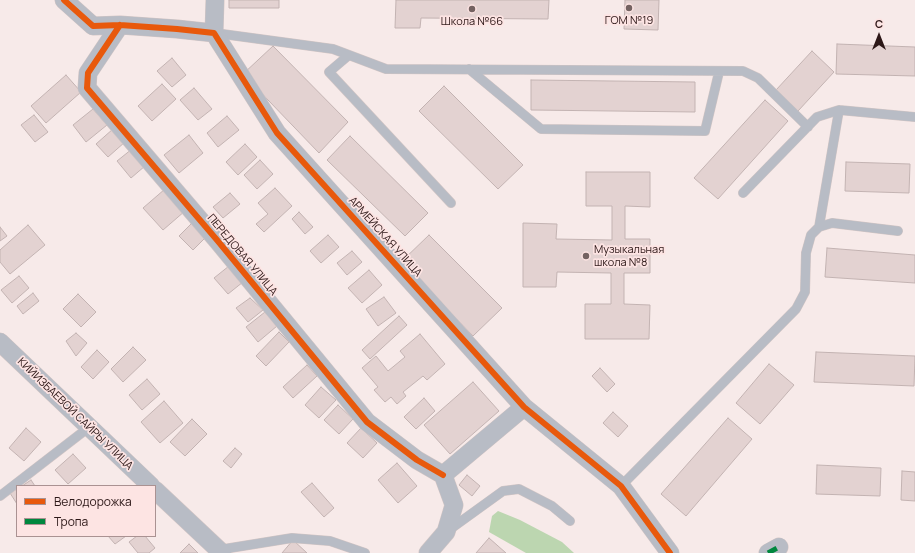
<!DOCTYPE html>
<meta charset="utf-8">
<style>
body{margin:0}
#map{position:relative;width:915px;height:553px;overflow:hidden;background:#f7eae9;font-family:Manrope,sans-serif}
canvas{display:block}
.legend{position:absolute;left:16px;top:485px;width:140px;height:52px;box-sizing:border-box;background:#fde4e3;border:1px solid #aa9292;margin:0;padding:5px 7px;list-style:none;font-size:12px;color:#2d1818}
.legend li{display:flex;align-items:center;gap:8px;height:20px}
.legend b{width:20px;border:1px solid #aa9292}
.north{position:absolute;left:859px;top:16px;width:40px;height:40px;-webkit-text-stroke:3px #fde4e3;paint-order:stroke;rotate:0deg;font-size:11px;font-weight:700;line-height:16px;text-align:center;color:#2d1818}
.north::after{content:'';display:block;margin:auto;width:14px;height:18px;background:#2d1818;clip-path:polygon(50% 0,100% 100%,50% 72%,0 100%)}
</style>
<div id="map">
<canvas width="915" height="553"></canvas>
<ul class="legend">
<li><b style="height:5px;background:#e8590c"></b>Велодорожка</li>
<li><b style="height:5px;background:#00873e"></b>Тропа</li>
</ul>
<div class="north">С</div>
</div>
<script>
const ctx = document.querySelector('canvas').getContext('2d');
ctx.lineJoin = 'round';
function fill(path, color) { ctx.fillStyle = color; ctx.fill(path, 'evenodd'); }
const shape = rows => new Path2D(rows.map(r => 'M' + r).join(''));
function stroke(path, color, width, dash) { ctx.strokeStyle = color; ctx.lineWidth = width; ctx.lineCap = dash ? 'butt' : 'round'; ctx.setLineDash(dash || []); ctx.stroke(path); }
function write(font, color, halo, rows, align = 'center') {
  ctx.font = font + ' Manrope,sans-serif'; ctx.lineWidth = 3.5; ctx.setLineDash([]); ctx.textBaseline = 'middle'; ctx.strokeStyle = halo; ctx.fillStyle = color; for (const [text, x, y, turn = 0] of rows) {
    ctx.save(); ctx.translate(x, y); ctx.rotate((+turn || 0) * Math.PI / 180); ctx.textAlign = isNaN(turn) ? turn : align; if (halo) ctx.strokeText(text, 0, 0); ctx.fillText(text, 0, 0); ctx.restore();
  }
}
const forest = shape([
 [498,511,520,520,562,542,574,553,526,553,489,532,492,516]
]);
const building = shape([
 [229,0,279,0,279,8,229,8,229,0],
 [396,0,549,0,548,19,421,18,420,28,395,28,396,0],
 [625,0,659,0,658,30,624,29,625,0],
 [837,44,915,47,915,76,836,74,837,44],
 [273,46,348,122,319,153,243,74,273,46],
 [812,51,834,72,798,111,776,90,812,51],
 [172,58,186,75,172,87,157,71,172,58],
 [66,75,81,92,46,123,31,106,66,75],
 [531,80,695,82,695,112,531,110,531,80],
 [162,84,176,99,152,121,138,106,162,84],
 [444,86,523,165,498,189,419,111,444,86],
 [194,88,212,109,198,120,180,100,194,88],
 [765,100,788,121,718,199,694,178,765,100],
 [93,109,107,125,86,142,73,125,93,109],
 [34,115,48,132,35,142,21,125,34,115],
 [227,116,239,130,218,147,207,133,227,116],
 [113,129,125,142,108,157,96,144,113,129],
 [189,135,203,153,179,173,164,155,189,135],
 [350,136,428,213,405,236,327,160,350,136],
 [245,144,257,157,238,175,226,162,245,144],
 [132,149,145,166,131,178,117,161,132,149],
 [260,160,273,174,257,189,244,175,260,160],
 [846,162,910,164,909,193,845,191,846,162],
 [586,172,650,172,650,207,625,206,625,239,650,239,650,273,624,273,624,304,650,305,649,339,585,339,585,304,611,304,611,273,557,272,556,287,523,287,523,223,557,224,556,239,612,240,612,206,586,206,586,172],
 [275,188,292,206,264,232,256,224,268,214,258,203,275,188],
 [165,189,185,211,163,230,143,208,165,189],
 [230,193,240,204,223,218,213,207,230,193],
 [299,212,313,227,305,234,292,219,299,212],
 [193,222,207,236,193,250,179,236,193,222],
 [28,225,45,245,10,274,0,262,0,250,28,225],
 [0,227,7,236,0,241,0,227],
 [328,235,339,247,321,263,310,251,328,235],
 [429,235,502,308,473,336,401,262,429,235],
 [827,248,915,255,915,283,825,277,827,248],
 [352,251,362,262,347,275,337,263,352,251],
 [229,266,243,282,228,294,214,278,229,266],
 [369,270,382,285,362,303,348,288,369,270],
 [19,276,29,288,12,303,1,290,19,276],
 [33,293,39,301,23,314,17,306,33,293],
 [78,294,96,312,81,327,63,309,78,294],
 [384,297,396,313,378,326,366,309,384,297],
 [250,298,263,310,248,322,236,308,250,298],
 [265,312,277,326,258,342,246,327,265,312],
 [399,316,407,325,370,359,362,350,399,316],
 [279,332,289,342,266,366,256,356,279,332],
 [76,333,87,343,76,356,66,341,76,333],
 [420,334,445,364,427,380,423,376,403,392,406,396,397,404,391,397,385,402,374,390,378,387,362,368,376,356,388,371,405,357,400,351,420,334],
 [133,347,146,360,123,382,111,369,133,347],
 [97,350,109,362,93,379,81,367,97,350],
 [816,352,915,356,914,386,814,382,816,352],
 [769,364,794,385,760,424,736,403,769,364],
 [307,365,317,376,293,398,283,387,307,365],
 [600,368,615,384,607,392,592,376,600,368],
 [147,379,160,394,142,410,129,395,147,379],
 [473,382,499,411,450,454,424,425,473,382],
 [321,387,336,400,319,418,305,405,321,387],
 [424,398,435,411,416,429,404,417,424,398],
 [164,401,183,423,160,443,141,422,164,401],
 [338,405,353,419,339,434,324,420,338,405],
 [613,412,628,426,618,437,603,423,613,412],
 [728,418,752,439,686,516,661,494,728,418],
 [192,419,207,434,185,456,170,442,192,419],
 [26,428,41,442,24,461,9,448,26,428],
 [361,428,377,443,363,458,347,443,361,428],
 [235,448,242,454,231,468,223,461,235,448],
 [73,454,86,468,68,484,55,470,73,454],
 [397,463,417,486,398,503,378,480,397,463],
 [817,465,881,468,880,496,816,494,817,465],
 [902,471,915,472,915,501,901,500,902,471],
 [467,475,480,486,472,496,459,485,467,475],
 [31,480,35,486,22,486,31,480],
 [312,483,334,508,324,517,301,492,312,483],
 [17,489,17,504,10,493,17,489],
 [108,536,126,536,115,544,108,536],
 [137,536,145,536,155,548,149,553,138,553,129,542,137,536],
 [489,538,506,553,476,553,489,538],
 [293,540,307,553,282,553,293,540],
 [189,544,198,553,180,553,189,544]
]);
const service = shape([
 [215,33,333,49,386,69,743,71,758,78,808,127],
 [349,55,329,72,451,203],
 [469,69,541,129,705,131,719,72],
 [743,193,817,117,839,110,915,117],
 [819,227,839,110],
 [621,486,796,309,805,292,806,253,811,235,819,227,832,223,898,231],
 [0,496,88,428],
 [449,530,503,491,519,489,552,506,570,521],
 [218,550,292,538,330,541,365,553]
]);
const minor = shape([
 [64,0,93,26,120,25,177,29,214,33,277,133,524,407,621,486,670,553],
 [120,25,88,73,87,88,217,240,367,422,417,460,443,475],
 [214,33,215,0],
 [0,342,151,486],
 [443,475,524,407],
 [155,490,222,553],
 [428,553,446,532,454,505,443,475],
 [768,553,779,547]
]);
const quiet = shape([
 [768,553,779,547]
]);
const cycleway = shape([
 [64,0,93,26,120,25,177,29,214,33,277,133,524,407,621,486,670,553],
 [120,25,88,73,87,88,217,240,367,422,417,460,443,475]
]);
const markers = [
 [629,8,4,"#746261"],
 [472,9,4,"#746261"],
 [586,256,4,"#746261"]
];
const poiNames = [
 ["ГОМ №19",629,21],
 ["Школа №66",472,22],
 ["Музыкальная",594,250,"left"],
 ["школа №8",594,263,"left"]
];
const streetNames = [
 ["АРМЕЙСКАЯ УЛИЦА",385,237,48],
 ["ПЕРЕДОВАЯ УЛИЦА",242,255,50],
 ["КИЙИЗБАЕВОЙ САЙРЫ УЛИЦА",75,414,44]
];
fill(forest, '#bcd6b0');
fill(building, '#e3d2d1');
stroke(building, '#c3b3b2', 1);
stroke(service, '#d2c5c4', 10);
stroke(minor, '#d2c5c4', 19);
stroke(service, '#b8bcc5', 9);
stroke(minor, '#b8bcc5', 18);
stroke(quiet, '#00873e', 5, [10, 5]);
stroke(cycleway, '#e8590c', 6);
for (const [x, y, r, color] of markers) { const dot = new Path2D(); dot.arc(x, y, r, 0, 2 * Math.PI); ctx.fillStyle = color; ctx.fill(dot); stroke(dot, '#fde4e3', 1.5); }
write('11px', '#2d1818', '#fde4e3', poiNames);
write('11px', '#2d1818', '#fde4e3', streetNames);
</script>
